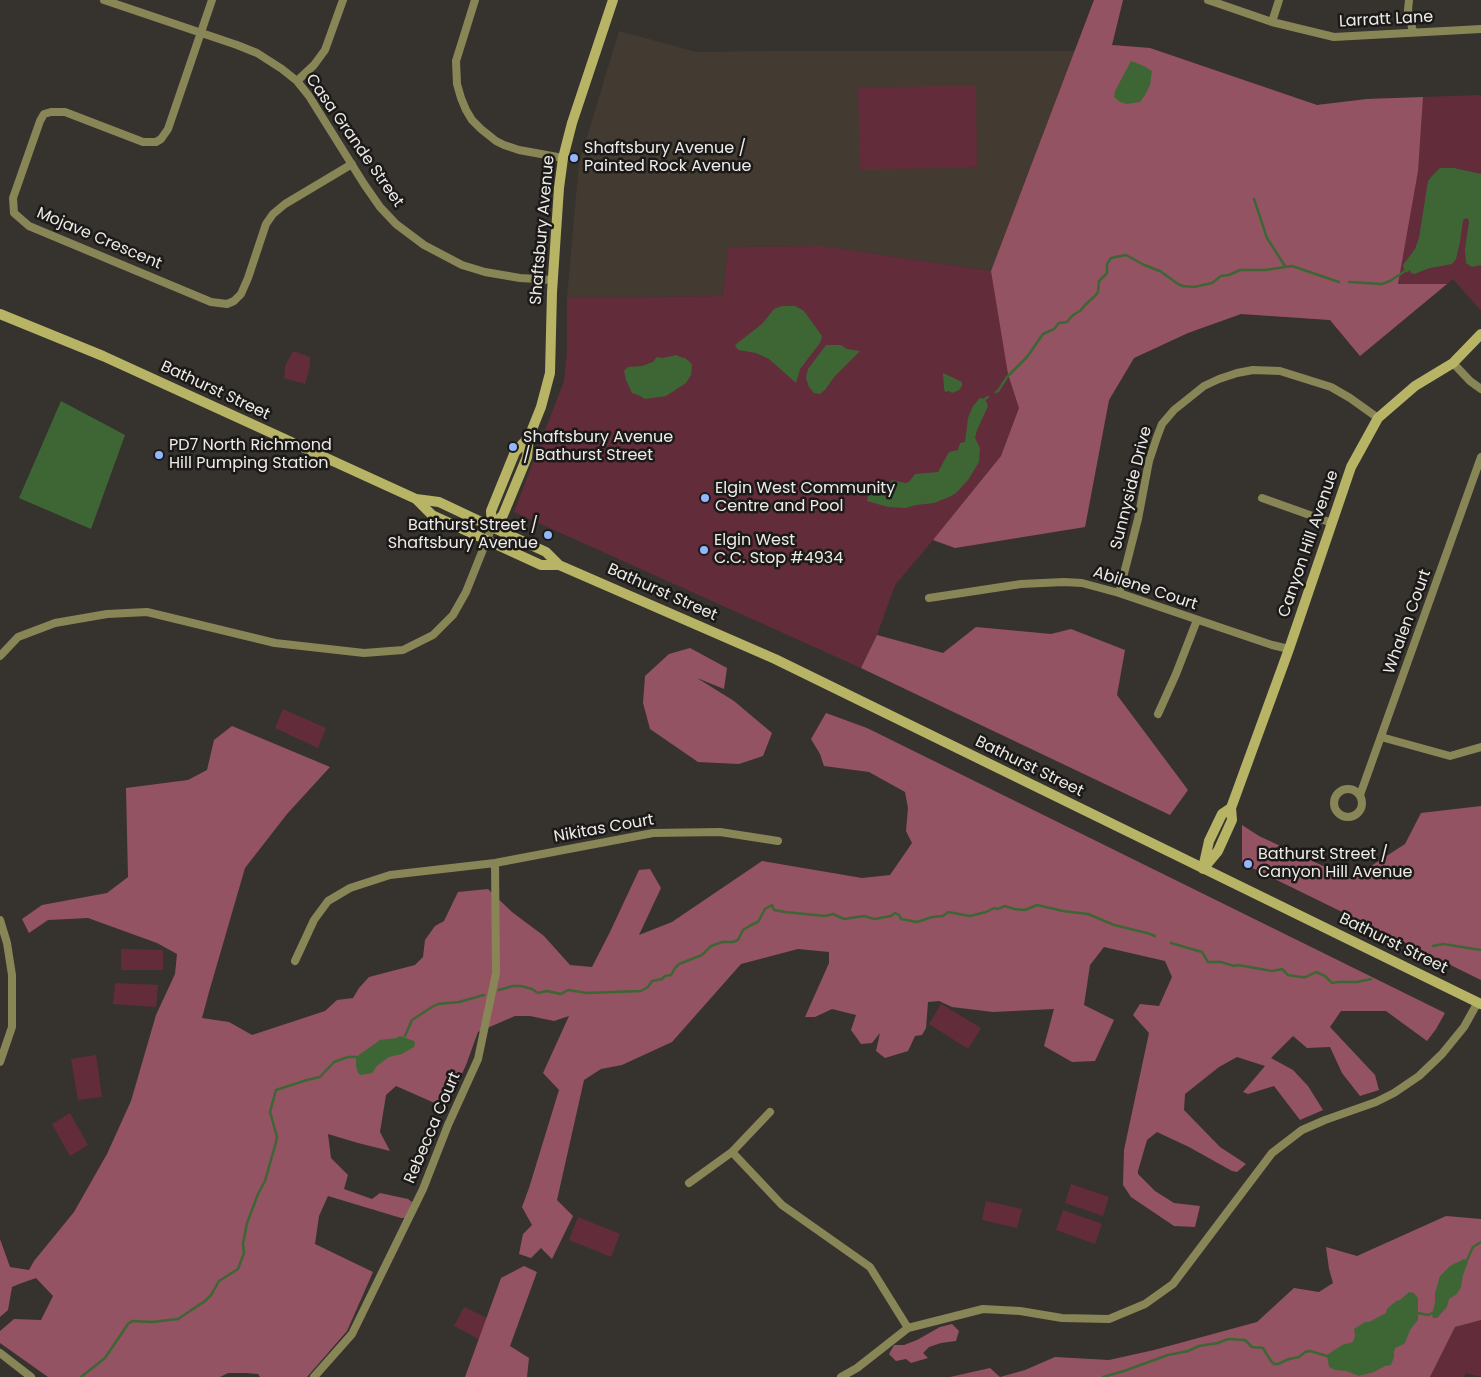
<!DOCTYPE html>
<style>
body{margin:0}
canvas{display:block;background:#36322e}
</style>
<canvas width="1481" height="1377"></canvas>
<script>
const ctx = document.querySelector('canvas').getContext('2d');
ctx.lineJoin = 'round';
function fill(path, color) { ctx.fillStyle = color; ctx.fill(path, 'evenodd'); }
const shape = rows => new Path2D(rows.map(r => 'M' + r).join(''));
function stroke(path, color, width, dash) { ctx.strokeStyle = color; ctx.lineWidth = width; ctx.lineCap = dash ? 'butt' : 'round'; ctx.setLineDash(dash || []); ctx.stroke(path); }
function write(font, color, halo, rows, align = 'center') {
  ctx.font = font + ' Poppins,sans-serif'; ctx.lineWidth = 5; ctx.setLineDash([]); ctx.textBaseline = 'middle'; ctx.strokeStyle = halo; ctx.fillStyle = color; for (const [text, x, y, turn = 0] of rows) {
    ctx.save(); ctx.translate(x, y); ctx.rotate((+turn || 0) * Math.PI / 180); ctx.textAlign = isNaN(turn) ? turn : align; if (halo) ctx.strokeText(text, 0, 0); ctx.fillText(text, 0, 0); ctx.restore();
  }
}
const built = shape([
 [619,31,696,52,793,51,1075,51,991,271,822,246,728,247,723,296,567,298,579,164]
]);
const green = shape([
 [1094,0,1123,0,1112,45,1150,48,1317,105,1367,99,1481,95,1481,311,1453,279,1360,356,1330,320,1241,314,1188,333,1134,358,1109,400,1085,527,955,548,933,540,895,585,877,635,861,668,514,512,564,381,567,351,567,298,723,296,728,247,822,246,991,271],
 [976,85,977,167,860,170,858,88],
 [293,351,310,357,310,367,305,384,284,378,285,366],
 [283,709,326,728,318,748,275,728],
 [121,949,163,950,163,970,121,970],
 [115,983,158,985,156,1007,113,1004],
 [941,1004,981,1028,968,1049,929,1024],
 [96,1055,102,1097,78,1100,71,1059],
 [70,1113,88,1145,70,1156,52,1124],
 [1071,1184,1109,1197,1103,1216,1065,1203],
 [986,1201,1022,1209,1017,1228,982,1220],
 [1063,1210,1102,1224,1095,1244,1056,1230],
 [578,1217,620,1234,611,1257,569,1240],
 [464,1307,500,1324,490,1345,454,1326],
 [1481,1320,1481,1377,1466,1373,1464,1377,1430,1377,1455,1327]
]);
const forest = shape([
 [1094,0,1123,0,1112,45,1150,48,1317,105,1367,99,1423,97,1418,171,1398,284,1447,284,1360,356,1330,320,1241,314,1188,333,1134,358,1109,400,1085,527,955,548,933,540,1001,456,1019,408,1008,374,991,271],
 [976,627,1051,634,1071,629,1125,650,1117,695,1188,790,1170,815,861,668,877,635,943,653],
 [690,648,727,668,724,689,697,678,734,701,772,733,763,756,739,764,698,762,650,729,643,703,645,676,669,654],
 [826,713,867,728,1445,1013,1436,1029,1427,1041,1386,1011,1341,1011,1330,1027,1375,1075,1379,1090,1360,1096,1342,1073,1330,1047,1307,1048,1293,1036,1271,1058,1293,1070,1308,1086,1323,1110,1300,1120,1274,1086,1248,1094,1243,1092,1265,1066,1237,1057,1219,1067,1185,1094,1184,1110,1220,1147,1246,1164,1237,1172,1232,1171,1189,1147,1157,1132,1147,1140,1138,1171,1138,1174,1155,1191,1174,1203,1200,1206,1195,1227,1174,1226,1131,1197,1123,1185,1124,1150,1149,1033,1133,1015,1140,1004,1159,1006,1172,977,1165,961,1104,947,1090,965,1084,1005,1114,1020,1095,1061,1072,1062,1044,1046,1054,1009,993,1012,952,1007,939,1001,928,1002,926,1028,922,1035,915,1036,908,1051,885,1058,876,1051,880,1033,872,1043,861,1044,851,1030,856,1015,832,1009,815,1017,805,1017,829,963,829,952,798,949,741,964,672,1042,622,1065,601,1069,584,1080,557,1200,573,1216,552,1259,541,1248,531,1258,519,1254,523,1234,532,1225,522,1207,529,1188,559,1090,543,1073,569,1016,554,1021,530,1016,515,1016,478,1032,466,1065,446,1108,396,1086,386,1095,380,1132,390,1151,358,1143,328,1134,331,1158,348,1175,344,1189,372,1199,380,1193,408,1199,412,1202,406,1218,401,1218,328,1196,319,1216,315,1244,373,1272,347,1331,307,1377,260,1377,258,1374,246,1373,228,1373,220,1377,48,1377,0,1343,0,1331,14,1319,41,1320,53,1296,36,1278,19,1284,12,1287,8,1310,0,1317,0,1239,10,1267,29,1270,34,1261,74,1212,107,1154,131,1101,156,1015,175,974,177,954,157,943,88,918,48,920,29,933,22,919,42,905,107,893,128,877,126,788,188,780,207,770,214,740,232,726,330,767,287,814,245,868,209,992,202,1018,229,1022,252,1035,325,1011,337,1000,353,998,359,988,369,977,415,965,423,957,425,940,435,926,444,921,458,892,488,889,512,912,544,936,570,965,592,967,609,934,639,870,650,869,661,888,639,935,672,922,762,861,862,878,890,875,912,843,906,831,908,808,905,792,869,772,824,766,820,754,811,739],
 [1481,806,1481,980,1242,863,1242,825,1259,836,1351,879,1405,844,1421,813],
 [1446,1216,1481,1219,1481,1320,1455,1327,1430,1377,950,1377,990,1368,1000,1377,1025,1370,1055,1357,1109,1360,1154,1350,1257,1322,1294,1288,1319,1292,1333,1283,1329,1269,1326,1247,1357,1256],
 [524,1266,537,1272,510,1346,529,1358,527,1377,465,1377,501,1278],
 [952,1324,959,1331,956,1341,941,1343,929,1347,923,1353,928,1358,911,1363,906,1359,896,1361,889,1354,894,1345,904,1345,917,1340,940,1327]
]);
const water = shape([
 [1131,61,1144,66,1152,71,1150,85,1145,95,1140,102,1127,104,1120,102,1114,97,1115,91],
 [1440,168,1454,168,1481,174,1481,265,1472,267,1466,263,1465,249,1469,222,1468,219,1466,218,1463,220,1460,242,1456,259,1452,264,1430,268,1419,272,1415,274,1411,273,1410,270,1408,272,1404,271,1403,265,1415,249,1419,238,1428,181,1432,176],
 [782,306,795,306,804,311,822,336,820,343,800,369,796,383,769,359,756,353,738,350,735,345,762,324,774,309],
 [826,345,841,345,847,349,860,351,834,377,825,390,820,394,814,393,809,387,806,378,808,369],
 [677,355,680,357,685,358,692,364,691,375,686,383,666,396,645,399,638,395,632,393,626,380,624,371,628,367,642,366,653,362,657,357,662,358],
 [943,373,962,382,962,386,959,390,952,393,949,391,945,392,944,388],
 [980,398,985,399,988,406,977,430,975,438,980,448,979,462,968,480,956,493,949,497,934,503,916,505,906,508,888,507,867,501,868,495,881,496,885,488,892,480,905,483,909,482,915,474,938,472,949,452,958,450,960,443,965,442,968,418,973,406],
 [61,401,125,435,91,529,19,498],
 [400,1036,414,1041,415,1043,414,1047,402,1054,389,1057,377,1066,372,1073,361,1075,358,1073,356,1066,356,1057,380,1040,396,1038],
 [1464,1259,1467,1260,1468,1262,1463,1275,1461,1287,1457,1294,1449,1299,1447,1307,1437,1318,1433,1318,1432,1314,1435,1303,1435,1293,1440,1276,1450,1266],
 [1409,1292,1414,1293,1418,1298,1418,1320,1410,1330,1405,1343,1402,1345,1395,1348,1394,1352,1394,1357,1391,1365,1385,1366,1374,1372,1359,1376,1346,1371,1335,1370,1329,1367,1327,1355,1342,1345,1353,1342,1355,1336,1354,1329,1365,1322,1369,1322,1386,1313,1387,1309,1396,1301,1400,1300]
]);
const stream = shape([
 [1254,199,1267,238,1285,266],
 [1349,282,1382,284,1390,281,1405,271],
 [996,392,998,391,1007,377,1027,357,1043,334,1054,329,1059,323,1067,322,1073,315,1080,311,1086,304,1095,296,1098,292,1099,281,1107,273,1107,264,1111,258,1126,255,1144,265,1160,271,1178,284,1183,286,1194,287,1212,283,1221,276,1229,275,1240,270,1265,270,1292,266,1339,282],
 [985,399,988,397],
 [1171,943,1202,952,1208,962,1221,962,1234,966,1238,965,1272,971,1282,969,1288,975,1301,977,1306,977,1316,972,1325,976,1332,983,1338,982,1357,982,1371,979],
 [1433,946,1443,944,1481,950],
 [499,990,513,986,521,986,532,989,538,993,547,991,561,994,568,990,587,993,641,991,648,987,652,981,662,979,665,976,671,975,675,968,679,964,702,955,711,946,722,942,733,942,738,940,743,930,751,925,758,922,765,909,772,905,774,910,785,912,825,916,833,914,844,919,864,916,874,919,891,916,895,913,899,915,901,919,917,922,932,917,943,916,948,912,970,916,986,912,994,908,998,909,1005,906,1014,909,1025,910,1037,905,1063,911,1088,914,1114,925,1147,933,1155,936],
 [405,1036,412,1020,432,1007,438,1004,459,1002,484,995],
 [1467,1260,1473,1247,1481,1242],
 [1417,1313,1429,1315,1432,1313],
 [81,1377,105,1358,128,1324,132,1321,152,1322,178,1319,205,1301,211,1295,219,1281,238,1269,244,1253,243,1244,247,1223,258,1194,265,1181,276,1142,277,1137,270,1112,276,1090,307,1080,320,1077,334,1062,348,1057,356,1057],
 [1103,1377,1124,1371,1168,1355,1188,1351,1199,1346,1218,1343,1228,1339,1245,1340,1252,1347,1263,1348,1271,1361,1274,1364,1278,1364,1289,1359,1299,1357,1305,1352,1310,1351,1327,1356]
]);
const street = shape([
 [104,0,237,45,257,53,282,69,297,81,309,96,364,184,380,207,396,224,424,245,462,265,485,272,520,278,553,280],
 [212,0,168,129,161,139,156,142,143,142,65,112,51,112,44,114,40,121,13,198,14,213,29,226,211,302,227,304,234,301,241,294,248,278,266,224,273,214,285,204,352,164],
 [475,0,456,61,457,84,461,98,466,110,472,120,481,129,496,141,504,145,519,150,563,158],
 [1208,0,1272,22,1334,37,1481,29],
 [1409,0,1408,10,1413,32],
 [1272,22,1279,0],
 [297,81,314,65,325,50,343,0],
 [1453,363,1470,381,1481,389],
 [1262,498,1332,523],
 [1119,593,1138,519,1149,461,1157,437,1162,424,1174,410,1204,386,1219,379,1237,373,1253,370,1280,371,1331,387,1350,398,1378,418],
 [929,598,1021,584,1064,582,1082,583,1119,593,1272,645,1289,649],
 [0,656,18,637,55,623,107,614,147,612,275,643,364,653,403,650,433,635,453,615,466,592,492,527],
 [1158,714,1176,674,1197,620],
 [1381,737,1450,756,1481,747],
 '1334 803a14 14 0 1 1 28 0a14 14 0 1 1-28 0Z',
 [1360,795,1481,457],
 [0,920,7,943,12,975,12,1027,0,1062],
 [295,961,314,920,328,901,350,888,390,875,495,863,653,833,720,832,778,841],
 [770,1112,732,1152,782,1205,870,1267,908,1328],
 [689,1183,732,1152],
 [0,1353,31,1377],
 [314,1377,352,1334,423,1189,448,1125,478,1059,496,973,495,863],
 [841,1377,857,1368,908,1328,983,1309,1020,1311,1062,1318,1109,1319,1145,1304,1173,1284,1272,1153,1302,1130,1325,1120,1376,1102,1394,1093,1419,1076,1442,1054,1464,1027,1478,1002]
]);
const secondary = shape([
 [0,314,103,356,416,499,439,502,492,527,546,552,559,565,775,659,1481,1004],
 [416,499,432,515,541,565,559,565],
 [492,527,503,515,527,457,529,437,541,407,550,373,552,292,559,188,563,158,572,123,613,0],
 [492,527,491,511,515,452,529,437],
 [1203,868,1209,841,1222,814,1231,808],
 [1203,869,1218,851,1232,820,1231,808,1289,649,1351,467,1378,418,1415,386,1453,363,1481,334]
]);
const markers = [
 [574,158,5,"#92b7fd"],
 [513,447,5,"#92b7fd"],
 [159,455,5,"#92b7fd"],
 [705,498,5,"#92b7fd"],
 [548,535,5,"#92b7fd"],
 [704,550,5,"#92b7fd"],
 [1248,864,5,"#92b7fd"]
];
const streetNames = [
 ["Larratt Lane",1386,20,-3],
 ["Casa Grande Street",354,141,55],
 ["Shaftsbury Avenue",543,230,-85],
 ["Mojave Crescent",99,239,23],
 ["Bathurst Street",215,391,25],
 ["Sunnyside Drive",1132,488,-76],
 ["Canyon Hill Avenue",1309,544,-71],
 ["Abilene Court",1145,589,18],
 ["Bathurst Street",662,593,24],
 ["Whalen Court",1408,622,-70],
 ["Bathurst Street",1029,767,26],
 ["Nikitas Court",604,829,-10],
 ["Bathurst Street",1393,944,26],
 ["Rebecca Court",433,1128,-67]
];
const poiNames = [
 ["Shaftsbury Avenue /",584,149],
 ["Painted Rock Avenue",584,167],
 ["Shaftsbury Avenue",523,438],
 ["/ Bathurst Street",523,456],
 ["PD7 North Richmond",169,446],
 ["Hill Pumping Station",169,464],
 ["Elgin West Community",715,489],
 ["Centre and Pool",715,507],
 ["Bathurst Street /",538,526,"right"],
 ["Shaftsbury Avenue",538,544,"right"],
 ["Elgin West",714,541],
 ["C.C. Stop #4934",714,559],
 ["Bathurst Street /",1258,855],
 ["Canyon Hill Avenue",1258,873]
];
fill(built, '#433b32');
fill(green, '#622c3b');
fill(forest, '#935363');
fill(water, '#3e6635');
stroke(stream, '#3e6635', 2.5);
stroke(street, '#888656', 8);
stroke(secondary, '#b8b466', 10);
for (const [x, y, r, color] of markers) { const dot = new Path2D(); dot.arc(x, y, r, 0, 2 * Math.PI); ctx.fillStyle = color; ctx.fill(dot); stroke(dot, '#1c1a18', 2); }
write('16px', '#edebe8', '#1c1a18', streetNames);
write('16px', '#edebe8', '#1c1a18', poiNames, 'left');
</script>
